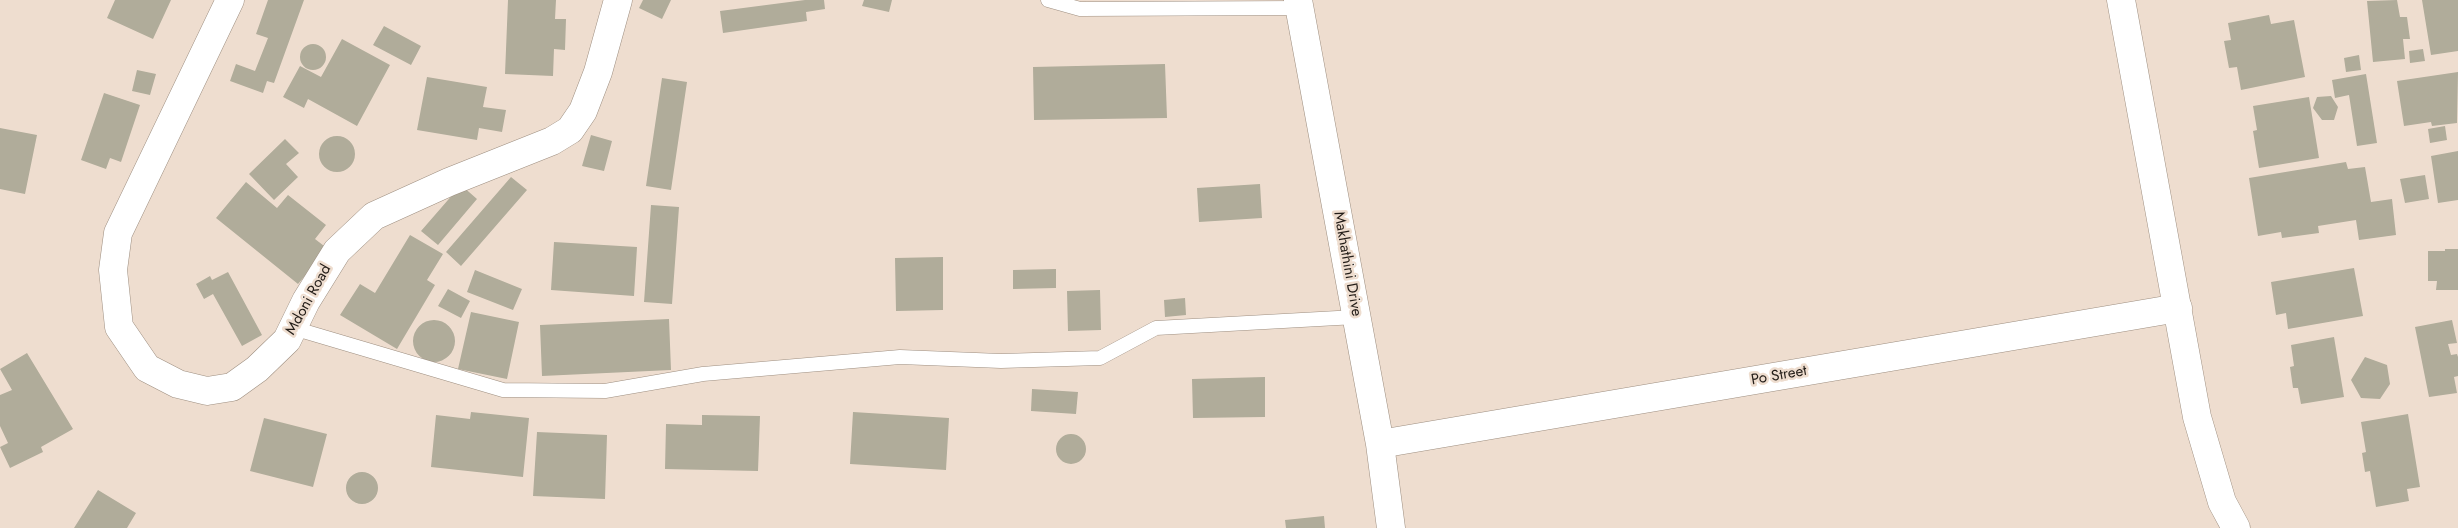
<!DOCTYPE html>
<style>
body{margin:0}
canvas{display:block;background:#eeddcf}
</style>
<canvas width="2458" height="528"></canvas>
<script>
const ctx = document.querySelector('canvas').getContext('2d');
ctx.lineJoin = 'round';
function fill(path, color) { ctx.fillStyle = color; ctx.fill(path, 'evenodd'); }
const shape = rows => new Path2D(rows.map(r => 'M' + r).join(''));
function stroke(path, color, width, dash) { ctx.strokeStyle = color; ctx.lineWidth = width; ctx.lineCap = dash ? 'butt' : 'round'; ctx.setLineDash(dash || []); ctx.stroke(path); }
function write(font, color, halo, rows, align = 'center') {
  ctx.font = font + ' Jost,sans-serif'; ctx.lineWidth = 5; ctx.setLineDash([]); ctx.textBaseline = 'middle'; ctx.strokeStyle = halo; ctx.fillStyle = color; for (const [text, x, y, turn = 0] of rows) {
    ctx.save(); ctx.translate(x, y); ctx.rotate((+turn || 0) * Math.PI / 180); ctx.textAlign = isNaN(turn) ? turn : align; if (halo) ctx.strokeText(text, 0, 0); ctx.fillText(text, 0, 0); ctx.restore();
  }
}
const building = shape([
 [115,0,171,0,153,39,107,18],
 [268,0,304,0,274,83,267,81,263,93,230,81,236,64,255,71,268,38,256,34],
 [508,0,556,0,555,19,566,19,565,50,554,49,553,76,505,74],
 [643,0,671,0,662,19,639,8],
 [805,0,824,0,825,9,806,12,807,21,723,33,720,11],
 [864,0,892,0,889,12,862,6],
 [2397,0,2400,17,2407,17,2410,39,2403,39,2405,59,2373,62,2367,1],
 [2422,0,2458,0,2458,51,2431,55],
 [2269,15,2271,24,2294,20,2305,77,2241,90,2237,67,2229,68,2224,41,2231,40,2228,23],
 [384,26,421,46,411,65,373,45],
 [342,39,390,65,357,126,308,99,304,108,283,97,300,66,321,77],
 '300 57a13 13 0 1 1 26 0a13 13 0 1 1-26 0Z',
 [2423,49,2425,61,2410,63,2409,51],
 [2359,55,2361,70,2346,72,2344,58],
 [1165,64,1167,118,1034,120,1033,67],
 [137,70,156,74,150,95,132,91],
 [2458,72,2457,123,2432,126,2431,122,2404,126,2397,81],
 [2366,74,2377,143,2357,146,2349,95,2335,98,2332,80],
 [427,77,487,87,483,107,506,110,502,132,479,128,477,140,417,130],
 [662,78,687,82,671,190,646,186],
 [104,93,140,105,121,162,110,158,106,169,81,160],
 [2331,96,2338,107,2334,120,2322,120,2313,108,2317,97],
 [2309,97,2319,158,2259,168,2253,131,2257,130,2253,106],
 [2445,126,2447,140,2430,143,2428,129],
 [0,128,37,135,25,194,0,189],
 [591,135,612,141,604,171,582,166],
 '319 154a18 18 0 1 1 36 0a18 18 0 1 1-36 0Z',
 [285,139,299,153,286,164,298,177,274,200,249,174],
 [2458,151,2458,200,2438,203,2431,156],
 [2346,162,2348,169,2365,167,2371,202,2392,199,2396,235,2359,240,2356,220,2318,226,2319,233,2282,238,2281,232,2258,236,2249,178],
 [2425,175,2429,199,2405,203,2400,179],
 [511,177,527,190,461,266,446,252],
 [246,182,277,208,288,195,326,225,315,239,328,249,298,284,216,218],
 [1260,184,1262,218,1199,222,1197,188],
 [461,185,477,199,438,245,421,231],
 [651,205,679,207,672,304,644,302],
 [410,235,443,254,427,280,435,285,397,349,340,315,360,284,375,293],
 [554,242,637,247,634,296,551,290],
 [2445,249,2458,249,2458,290,2436,290,2437,281,2428,281,2428,251,2445,251],
 [943,257,943,310,896,311,895,258],
 [2354,268,2363,316,2288,329,2286,313,2276,315,2271,282],
 [1056,269,1056,288,1013,289,1013,270],
 [475,270,522,289,513,310,467,292],
 [228,272,262,335,242,346,213,294,204,299,196,284,210,276,212,280],
 [448,289,470,301,461,318,438,306],
 [1100,290,1101,330,1068,331,1067,291],
 [1185,298,1186,315,1165,317,1164,300],
 [471,312,519,322,507,379,458,369],
 [669,319,671,370,542,376,540,325],
 [2452,320,2457,343,2448,344,2451,355,2457,354,2458,357,2458,376,2454,377,2457,393,2429,397,2415,327],
 '413 341a21 21 0 1 1 42 0a21 21 0 1 1-42 0Z',
 [2334,337,2344,397,2301,404,2298,388,2293,388,2290,367,2294,366,2291,345],
 [27,353,73,429,41,447,43,452,10,468,0,447,8,443,0,426,0,395,12,390,0,369],
 [2365,357,2387,365,2390,384,2380,399,2361,398,2351,380],
 [1265,377,1265,417,1193,418,1192,379],
 [1032,389,1078,392,1076,414,1031,411],
 [471,412,529,418,523,477,431,467,436,415,470,419],
 [853,412,949,418,946,470,850,464],
 [2408,414,2420,487,2407,489,2409,501,2376,507,2370,471,2365,472,2362,453,2366,452,2361,422],
 [702,415,760,416,758,471,665,469,666,424,702,425],
 [264,418,327,434,313,487,250,471],
 [537,432,607,435,605,499,533,496],
 '1056 449a15 15 0 1 1 30 0a15 15 0 1 1-30 0Z',
 '346 488a16 16 0 1 1 32 0a16 16 0 1 1-32 0Z',
 [98,490,136,513,127,528,74,528],
 [1324,516,1325,528,1286,528,1285,520]
]);
const lane = shape([
 [1048,0,1080,9,1300,8],
 [293,328,503,390,605,391,703,374,900,357,1001,361,1100,358,1156,328,1356,317]
]);
const street = shape([
 [230,0,118,233,113,270,119,327,147,368,178,384,207,391,232,387,257,369,287,340,306,301,337,251,374,216,449,182,552,141,570,130,583,111,598,72,618,0],
 [1298,0,1380,444,1391,528],
 [1380,444,2178,308]
]);
const secondary = shape([
 [2121,0,2197,417,2222,502,2236,528]
]);
const streetNames = [
 ["Makhathini Drive",1347,264,80],
 ["Mdoni Road",309,300,-61],
 ["Po Street",1779,376,-10]
];
fill(building, '#b0ac9a');
stroke(lane, '#9e8f81', 15);
stroke(street, '#9e8f81', 29);
stroke(secondary, '#9e8f81', 29);
stroke(lane, '#fff', 14);
stroke(street, '#fff', 28);
stroke(secondary, '#fff', 28);
write('15px', '#221c17', '#eeddcf', streetNames);
</script>
